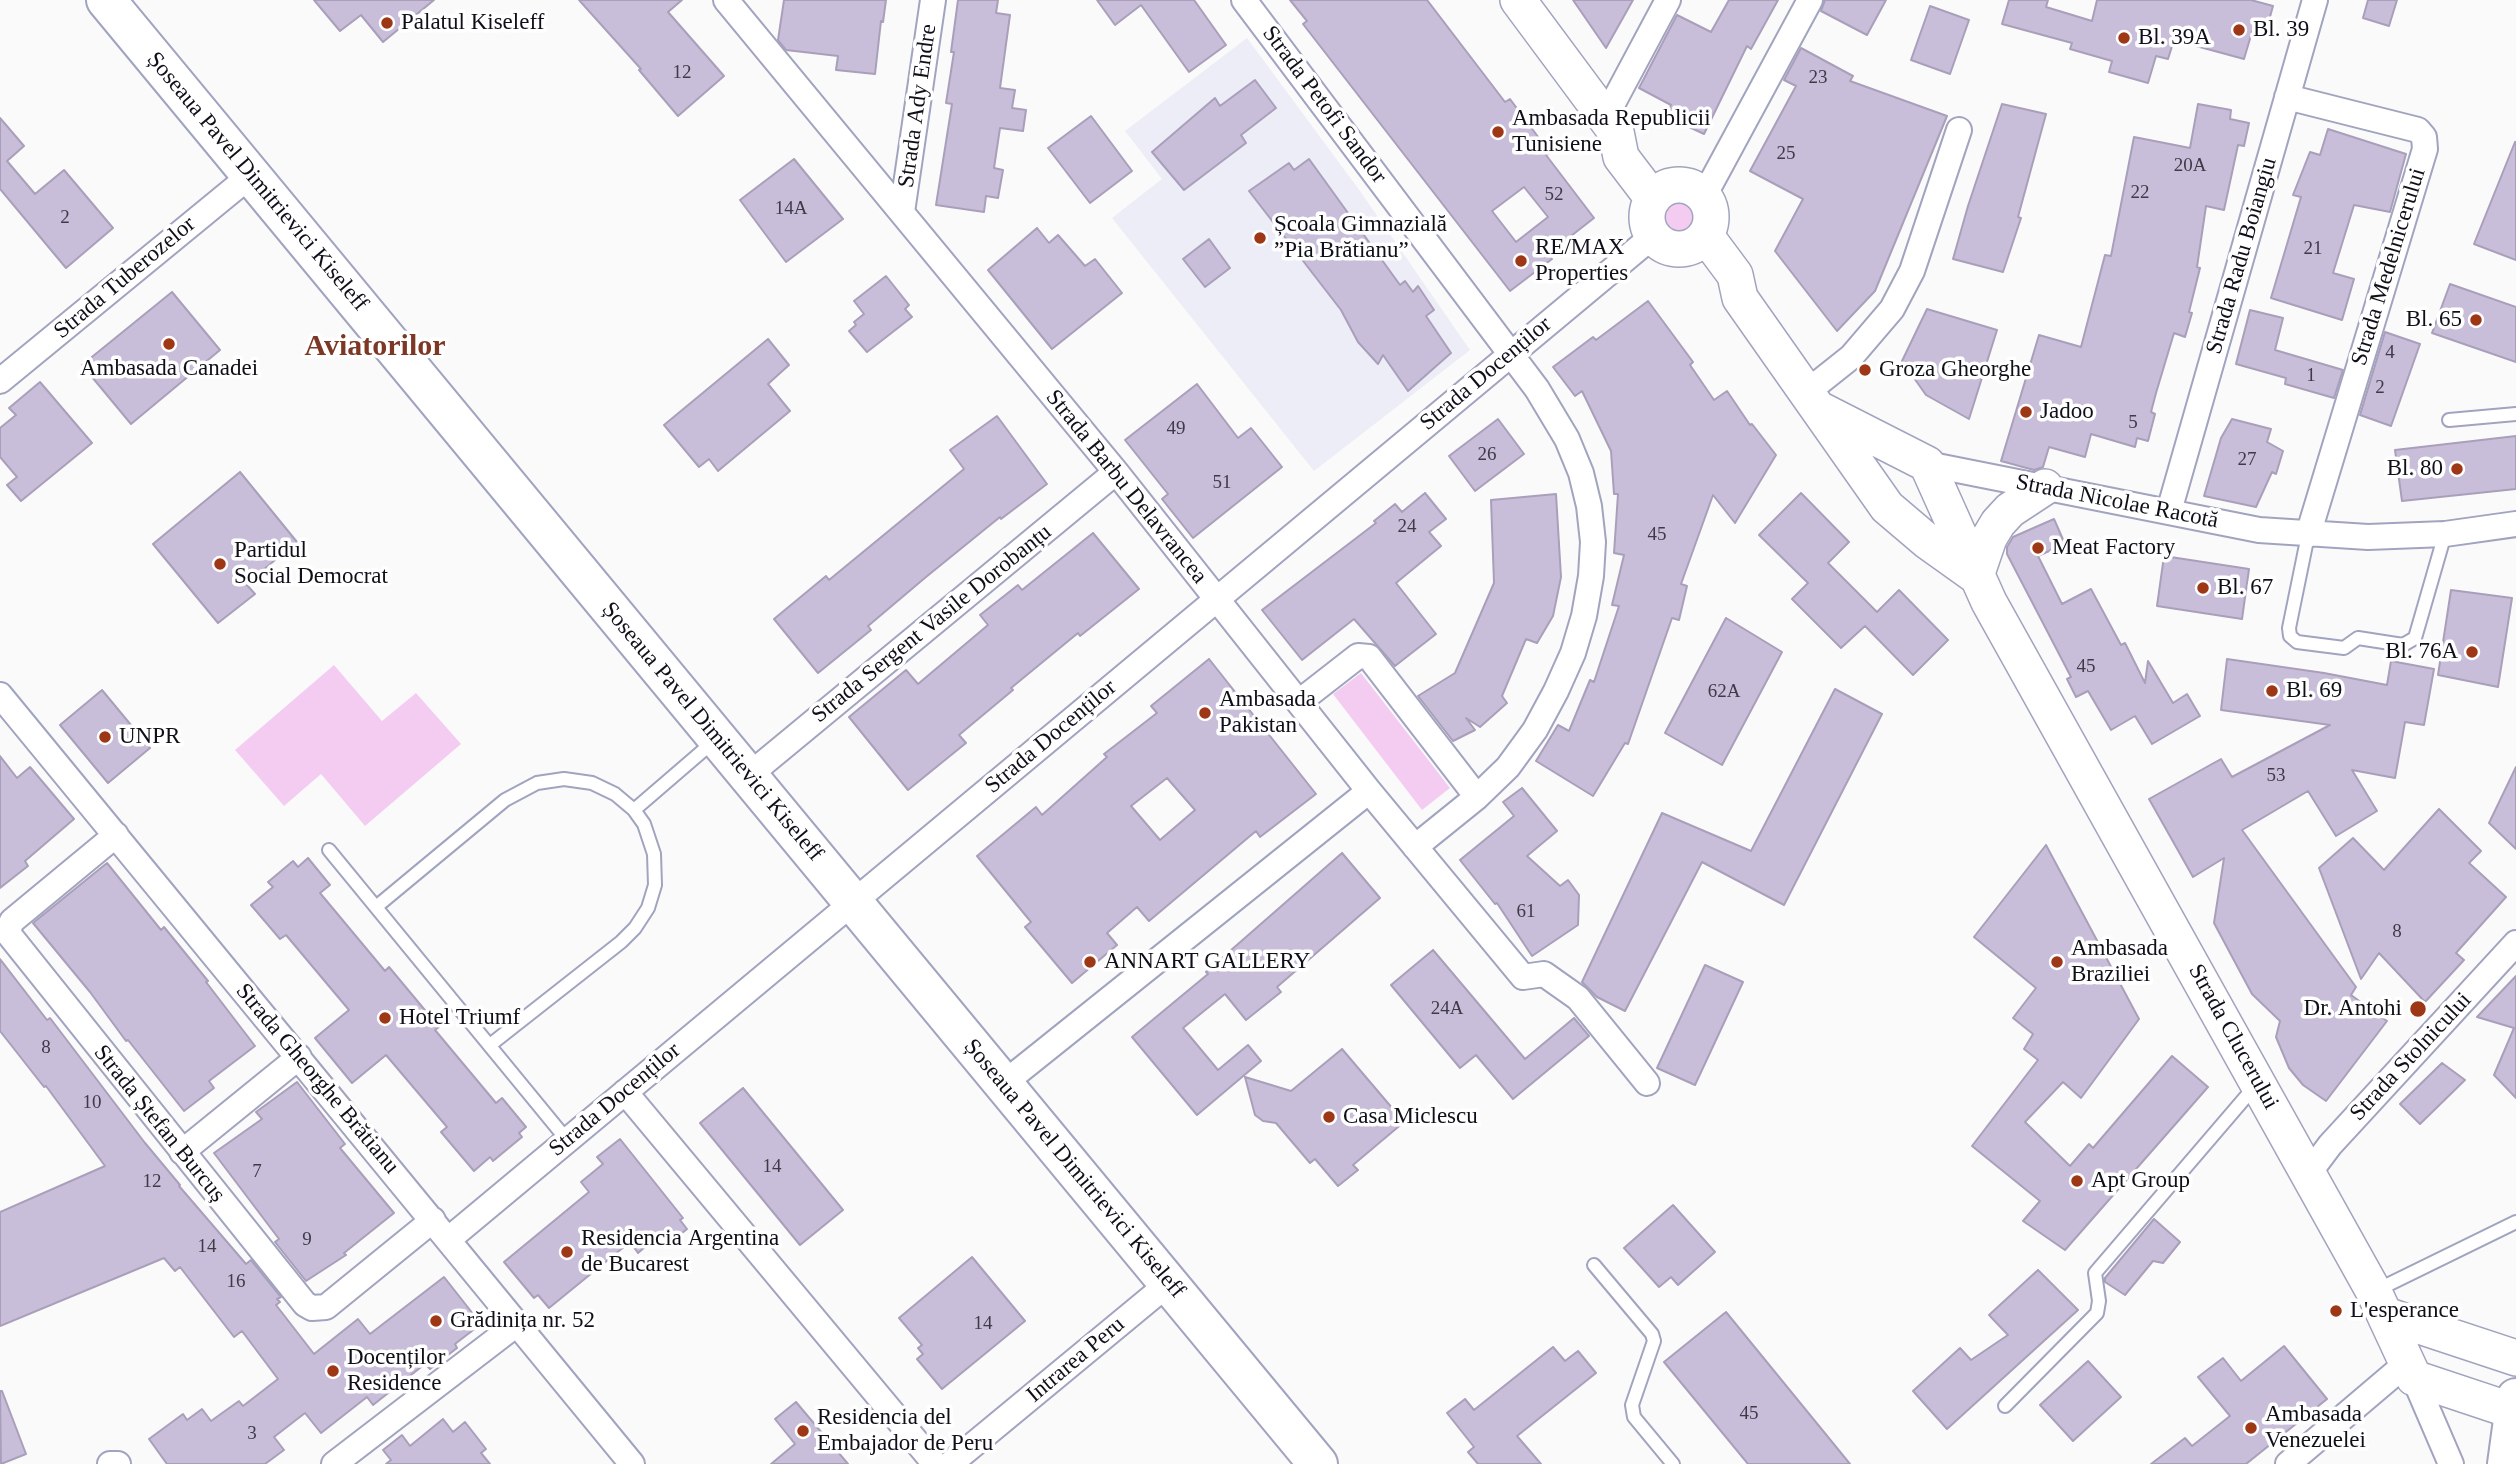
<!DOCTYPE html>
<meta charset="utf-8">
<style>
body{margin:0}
canvas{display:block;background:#fafafa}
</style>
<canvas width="2516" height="1464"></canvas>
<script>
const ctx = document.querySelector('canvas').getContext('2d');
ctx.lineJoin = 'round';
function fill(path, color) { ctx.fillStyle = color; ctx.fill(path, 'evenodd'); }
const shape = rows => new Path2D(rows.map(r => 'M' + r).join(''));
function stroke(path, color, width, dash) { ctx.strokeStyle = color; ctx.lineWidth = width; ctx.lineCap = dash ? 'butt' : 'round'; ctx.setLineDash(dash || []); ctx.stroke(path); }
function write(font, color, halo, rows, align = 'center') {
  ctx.font = font + ' "Times New Roman",serif'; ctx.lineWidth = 7; ctx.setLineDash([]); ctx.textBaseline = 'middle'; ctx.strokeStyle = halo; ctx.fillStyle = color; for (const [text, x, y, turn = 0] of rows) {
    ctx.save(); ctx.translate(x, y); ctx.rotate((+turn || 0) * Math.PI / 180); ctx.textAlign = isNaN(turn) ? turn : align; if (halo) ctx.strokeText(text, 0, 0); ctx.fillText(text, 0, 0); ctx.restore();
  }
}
const built = shape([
 [1247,38,1360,191,1470,350,1314,471,1112,218,1162,179,1125,131]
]);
const green = shape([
 '1658 217a21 21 0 1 1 42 0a21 21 0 1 1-42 0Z',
 [334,665,382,721,416,693,461,744,365,826,321,774,284,806,235,750],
 [1361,673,1450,788,1422,810,1333,694]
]);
const building = shape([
 [314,0,434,0,383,42,361,15,340,31,314,0],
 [579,0,682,0,668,12,724,76,678,116,639,70,641,69,579,0],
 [784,0,886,0,883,22,881,21,875,74,836,70,838,56,786,50,778,40,784,0],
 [958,0,998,0,996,13,1010,15,1000,88,1015,90,1012,108,1026,110,1023,131,1000,128,994,168,1003,170,998,198,986,196,984,212,936,205,952,104,946,103,954,52,951,52,958,0],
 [1097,0,1194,0,1226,45,1189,72,1141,5,1115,25,1097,0],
 [1290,0,1427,0,1505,102,1510,99,1550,153,1546,155,1594,218,1548,254,1552,259,1510,291,1303,24,1307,21,1290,0],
 [1524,187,1548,217,1516,242,1492,211,1524,187],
 [1573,0,1633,0,1606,48,1573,0],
 [1729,0,1778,0,1751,49,1747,46,1704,134,1666,116,1671,105,1639,88,1677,15,1711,32,1729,0],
 [1825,0,1886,0,1867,35,1821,11,1825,0],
 [2009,0,2048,0,2046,7,2092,21,2097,0,2251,0,2273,6,2265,35,2252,32,2244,59,2174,40,2168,59,2156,56,2148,83,2109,72,2112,61,2070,49,2072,43,2002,24,2009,0],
 [2368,0,2397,0,2389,26,2363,18,2368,0],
 [1930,6,1969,20,1950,74,1911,60,1930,6],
 [1801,48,1853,76,1850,81,1947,116,1875,291,1837,331,1775,251,1803,199,1750,171,1796,86,1784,80,1801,48],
 [1255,80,1276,108,1241,135,1246,143,1184,190,1152,152,1215,98,1220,106,1255,80],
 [2002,104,2046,114,2018,217,2021,218,2003,272,1953,259,1968,206,2002,104],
 [2198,104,2231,110,2230,119,2249,123,2244,146,2238,145,2224,210,2206,206,2197,267,2200,268,2189,312,2192,313,2185,337,2174,333,2156,393,2151,412,2155,414,2148,441,2137,438,2135,447,2091,434,2085,457,2049,447,2043,467,2034,470,2001,461,2039,335,2081,347,2105,255,2111,256,2134,137,2190,148,2198,104],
 [1091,116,1132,171,1090,203,1048,148,1091,116],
 [0,118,24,146,7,161,35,194,64,170,113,228,66,268,0,189,0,118],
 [2328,129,2406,154,2390,212,2354,205,2333,273,2354,279,2342,320,2271,298,2301,197,2293,195,2310,152,2320,155,2328,129],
 [2515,142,2516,142,2516,260,2474,244,2515,142],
 [794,159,843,219,786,262,740,200,794,159],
 [1309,159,1400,285,1405,281,1413,292,1418,286,1434,310,1426,316,1451,353,1408,391,1383,355,1378,364,1358,342,1341,310,1249,191,1289,163,1294,170,1309,159],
 [1037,228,1049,243,1058,235,1085,266,1095,259,1122,293,1052,349,988,270,1037,228],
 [1209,239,1230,268,1205,287,1183,259,1209,239],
 [886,276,909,305,905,309,912,317,867,352,849,331,856,325,854,322,864,314,854,301,886,276],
 [2450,284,2516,307,2516,362,2432,333,2450,284],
 [172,292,220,350,131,424,82,365,172,292],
 [1648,301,1693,362,1690,365,1714,400,1727,391,1750,425,1752,424,1776,455,1735,523,1713,495,1681,584,1687,586,1679,620,1672,618,1628,744,1625,743,1593,796,1536,761,1558,725,1569,731,1590,680,1594,682,1619,606,1612,605,1624,555,1614,553,1618,494,1614,494,1611,451,1582,391,1575,396,1553,367,1593,337,1596,340,1648,301],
 [1927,309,1997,330,1969,419,1926,395,1902,361,1927,309],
 [2250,310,2283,318,2275,350,2343,370,2334,398,2285,384,2286,378,2236,364,2250,310],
 [2385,332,2420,344,2391,426,2360,415,2385,332],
 [768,339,789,365,768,384,790,411,718,471,709,459,699,467,664,425,768,339],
 [40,382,92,443,21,501,7,485,17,477,0,457,0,428,16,415,9,408,40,382],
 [1197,384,1238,438,1251,428,1282,467,1193,538,1162,499,1168,494,1125,440,1197,384],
 [997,416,1047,484,1001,519,1000,517,926,577,868,626,871,630,818,673,774,619,826,576,829,580,964,469,950,450,997,416],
 [1498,419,1524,454,1475,491,1449,456,1498,419],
 [2232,419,2271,429,2267,442,2283,451,2276,474,2272,472,2256,507,2204,496,2221,438,2232,419],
 [2516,436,2516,489,2402,501,2395,450,2516,436],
 [240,472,297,542,246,584,255,594,218,623,153,544,240,472],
 [1425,493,1446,519,1429,532,1441,546,1396,583,1436,634,1395,666,1354,619,1302,660,1262,610,1376,523,1374,521,1395,504,1402,512,1425,493],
 [1801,493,1849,542,1828,563,1877,612,1899,590,1948,640,1913,675,1865,626,1841,648,1792,599,1808,583,1759,535,1801,493],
 [1556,494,1561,577,1553,616,1537,643,1526,639,1502,696,1507,703,1480,727,1466,718,1475,730,1453,741,1418,696,1455,673,1494,583,1491,500,1556,494],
 [2054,519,2065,544,2038,556,2062,604,2091,589,2121,645,2125,643,2145,683,2148,661,2173,703,2187,694,2200,716,2152,744,2135,716,2111,730,2088,691,2076,697,2067,679,2071,677,2007,554,2007,547,2013,537,2054,519],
 [1093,533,1139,589,1080,636,1078,633,1011,688,1013,690,959,735,966,743,908,790,849,717,906,670,918,684,988,625,980,615,1018,585,1022,590,1093,533],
 [2164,556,2249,569,2242,619,2157,606,2164,556],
 [2451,590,2512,598,2498,687,2438,675,2451,590],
 [1726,618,1782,652,1722,765,1665,733,1726,618],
 [1209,659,1316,794,1260,837,1256,831,1149,921,1137,907,1107,933,1117,945,1072,983,1025,927,1031,922,977,856,1036,807,1042,815,1107,757,1104,754,1157,713,1151,706,1209,659],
 [1167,778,1195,810,1160,840,1131,806,1167,778],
 [2227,659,2324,673,2387,685,2391,661,2434,669,2424,725,2405,722,2395,778,2352,770,2377,811,2336,836,2308,791,2242,830,2356,987,2351,995,2387,1021,2326,1101,2303,1085,2289,1068,2276,1037,2280,1021,2252,994,2214,923,2224,858,2193,877,2149,799,2221,759,2232,777,2330,725,2221,710,2227,659],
 [1835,689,1882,714,1784,905,1702,862,1625,1011,1597,997,1582,982,1662,813,1751,851,1835,689],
 [102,690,150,748,108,783,60,725,102,690],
 [0,756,17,778,30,767,74,819,25,861,28,866,0,888,0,756],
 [2516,767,2516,849,2489,823,2516,767],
 [1522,788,1557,831,1527,856,1560,886,1568,880,1579,895,1578,925,1532,956,1497,903,1495,904,1460,860,1514,816,1503,802,1522,788],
 [2439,809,2481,851,2469,863,2506,897,2456,953,2464,960,2425,1002,2379,953,2361,979,2319,868,2353,838,2384,870,2439,809],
 [2046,845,2139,1019,2081,1098,2063,1082,2025,1122,2070,1166,2089,1144,2093,1148,2172,1056,2208,1087,2065,1250,2023,1221,2040,1201,1972,1146,2038,1060,2024,1049,2033,1034,2013,1018,2036,988,1974,937,2046,845],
 [1342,853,1380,898,1277,987,1281,992,1246,1020,1225,994,1183,1028,1218,1070,1248,1045,1261,1061,1197,1115,1132,1037,1208,974,1206,972,1342,853],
 [308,858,330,885,320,893,385,971,389,967,439,1027,435,1030,496,1103,502,1098,526,1127,519,1133,522,1137,493,1161,490,1157,474,1171,441,1132,447,1127,386,1055,352,1083,315,1038,349,1010,286,935,280,939,251,905,273,887,268,882,293,861,298,867,308,858],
 [107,863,161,930,164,927,208,981,206,982,255,1046,209,1081,214,1088,184,1111,128,1040,126,1041,90,992,33,923,107,863],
 [1433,950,1525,1059,1574,1018,1589,1036,1513,1099,1476,1055,1460,1068,1391,985,1433,950],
 [0,959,47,1020,50,1018,145,1143,180,1185,179,1186,246,1264,251,1260,281,1297,277,1299,280,1302,276,1305,314,1354,358,1319,370,1334,444,1277,481,1324,455,1344,457,1348,430,1369,425,1364,373,1405,367,1397,321,1433,305,1413,274,1437,284,1450,265,1464,167,1464,149,1439,183,1414,187,1420,202,1409,211,1421,239,1401,243,1406,278,1379,242,1331,234,1337,180,1267,175,1271,164,1258,0,1326,0,1212,105,1166,46,1086,44,1087,0,1031,0,959],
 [1705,965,1743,982,1695,1085,1657,1068,1705,965],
 [2516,976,2516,1098,2494,1075,2514,1028,2477,1017,2516,976],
 [1342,1049,1404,1122,1353,1165,1358,1170,1338,1186,1315,1159,1310,1163,1276,1123,1263,1121,1255,1115,1245,1077,1291,1091,1342,1049],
 [2442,1063,2465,1080,2420,1124,2400,1104,2442,1063],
 [297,1082,345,1144,340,1148,394,1213,344,1253,346,1255,306,1281,275,1242,279,1239,214,1153,262,1119,256,1112,297,1082],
 [743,1088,843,1210,800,1245,700,1123,743,1088],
 [620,1139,683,1218,680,1220,687,1229,666,1246,658,1236,638,1253,630,1242,549,1308,538,1295,534,1298,504,1262,589,1192,581,1182,603,1164,597,1157,620,1139],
 [1673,1205,1715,1252,1678,1285,1671,1277,1659,1287,1624,1248,1673,1205],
 [2154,1219,2180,1242,2163,1263,2153,1261,2125,1295,2105,1282,2105,1278,2154,1219],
 [972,1257,1025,1321,942,1389,917,1359,923,1354,918,1348,922,1345,899,1318,972,1257],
 [2038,1270,2078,1310,1947,1429,1913,1391,1960,1348,1971,1360,2008,1335,1989,1315,2038,1270],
 [1726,1312,1850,1464,1748,1464,1664,1362,1726,1312],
 [2284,1346,2327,1399,2246,1464,2151,1464,2185,1438,2192,1446,2230,1416,2198,1377,2223,1358,2241,1381,2284,1346],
 [1553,1347,1565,1361,1578,1351,1596,1373,1517,1436,1541,1464,1478,1464,1468,1452,1474,1447,1447,1413,1465,1399,1474,1410,1553,1347],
 [2088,1361,2121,1397,2073,1441,2040,1405,2088,1361],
 [0,1391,2,1391,26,1454,1,1464,0,1391],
 [796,1402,848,1464,771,1464,795,1444,775,1419,796,1402],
 [443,1419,453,1432,465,1422,486,1449,481,1453,490,1464,386,1464,391,1460,383,1450,402,1435,410,1446,443,1419]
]);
const lane = shape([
 [2449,420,2516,414],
 [2308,535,2289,628,2290,636,2297,642,2344,648,2358,638,2403,645,2415,638,2445,534],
 [634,810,713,742],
 [329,850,567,1140],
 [376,907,505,800,537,783,564,779,592,783,615,794,634,810,644,824,654,854,655,885,648,908,635,928,621,942,490,1045],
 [1594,1265,1652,1334,1654,1341,1632,1405,1634,1417,1673,1464],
 [2375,1291,2516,1222],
 [2005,1406,2097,1313,2099,1301,2095,1273,2256,1085]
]);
const street = shape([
 [726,0,1116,472,1369,791,1523,977,1544,974,1578,998,1647,1083],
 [1244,0,1537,389,1567,439,1581,473,1589,506,1593,542,1591,576,1584,616,1573,653,1556,691,1535,730,1508,767,1477,797,1415,847],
 [2287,97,2418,130,2424,137,2425,149,2308,535],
 [1605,118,1668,0],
 [1704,196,1810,0],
 [902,212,933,0],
 [0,381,251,175],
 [1807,392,1851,357,1892,309,1912,271,1959,130],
 [1927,464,2259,530,2368,537,2445,534,2516,524],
 [2169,511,2315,0],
 [0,695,632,1464],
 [1299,702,1358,656,1369,657,1477,797],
 [748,776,1116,472],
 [116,835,12,921,7,932,305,1304,312,1308,326,1307,433,1220],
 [1003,1084,1369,791],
 [625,1092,935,1464],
 [182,1152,299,1057],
 [2309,1173,2330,1145,2516,943],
 [449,1239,1653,236],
 [2414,1378,2451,1464],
 [110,1464,118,1464],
 [334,1464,518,1323],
 [950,1464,1169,1283],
 [2288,1464,2407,1363]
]);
const secondary = shape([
 [1518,0,1616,132,1621,157,1653,199],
 '1647 217a32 32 0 1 1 64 0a32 32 0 1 1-64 0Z',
 [1706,236,1735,275,1740,298,1887,507,1927,541,1976,576],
 [1819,409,1927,464,1989,602,2374,1292,2414,1378,2516,1412],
 [1976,576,1989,538,1998,523,2010,510,2045,487],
 [2386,1315,2516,1358]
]);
const primary = shape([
 [106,0,1318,1464],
 [2507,1464,2516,1398]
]);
const markers = [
 [387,23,7,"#9e3716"],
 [2239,30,7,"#9e3716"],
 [2124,38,7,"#9e3716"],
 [1498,132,7,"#9e3716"],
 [1260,238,7,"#9e3716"],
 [1521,261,7,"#9e3716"],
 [2476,320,7,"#9e3716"],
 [169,344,7,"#9e3716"],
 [1865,370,7,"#9e3716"],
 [2026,412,7,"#9e3716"],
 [2457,469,7,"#9e3716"],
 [2038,548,7,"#9e3716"],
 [220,564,7,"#9e3716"],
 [2203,588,7,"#9e3716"],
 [2472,652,7,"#9e3716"],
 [2272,691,7,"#9e3716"],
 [1205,713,7,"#9e3716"],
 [105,737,7,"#9e3716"],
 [1090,962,7,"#9e3716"],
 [2057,962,7,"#9e3716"],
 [2418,1009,9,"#9e3716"],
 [385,1018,7,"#9e3716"],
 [1329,1117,7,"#9e3716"],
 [2077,1181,7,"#9e3716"],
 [567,1252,7,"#9e3716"],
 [2336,1311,7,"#9e3716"],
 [436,1321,7,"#9e3716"],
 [333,1371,7,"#9e3716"],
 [2251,1428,7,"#9e3716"],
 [803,1431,7,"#9e3716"]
];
const numberNames = [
 ["12",682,73],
 ["23",1818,78],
 ["25",1786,154],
 ["20A",2190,166],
 ["22",2140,193],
 ["52",1554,195],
 ["14A",791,209],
 ["2",65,218],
 ["21",2313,249],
 ["4",2390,353],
 ["1",2311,376],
 ["2",2380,388],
 ["5",2133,423],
 ["49",1176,429],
 ["26",1487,455],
 ["27",2247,460],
 ["51",1222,483],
 ["24",1407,527],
 ["45",1657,535],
 ["45",2086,667],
 ["62A",1724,692],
 ["53",2276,776],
 ["61",1526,912],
 ["8",2397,932],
 ["24A",1447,1009],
 ["8",46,1048],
 ["10",92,1103],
 ["14",772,1167],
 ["7",257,1172],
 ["12",152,1182],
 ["9",307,1240],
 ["14",207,1247],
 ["16",236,1282],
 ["14",983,1324],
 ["45",1749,1414],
 ["3",252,1434]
];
const poiNames = [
 ["Palatul Kiseleff",401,23],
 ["Bl. 39",2253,30],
 ["Bl. 39A",2138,38],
 ["Ambasada Republicii",1512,119],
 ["Tunisiene",1512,145],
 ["Școala Gimnazială",1274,225],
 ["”Pia Brătianu”",1274,251],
 ["RE/MAX",1535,248],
 ["Properties",1535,274],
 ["Bl. 65",2462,320,"right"],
 ["Ambasada Canadei",169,369,"center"],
 ["Groza Gheorghe",1879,370],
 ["Jadoo",2040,412],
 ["Bl. 80",2443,469,"right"],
 ["Meat Factory",2052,548],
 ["Partidul",234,551],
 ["Social Democrat",234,577],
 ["Bl. 67",2217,588],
 ["Bl. 76A",2458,652,"right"],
 ["Bl. 69",2286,691],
 ["Ambasada",1219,700],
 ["Pakistan",1219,726],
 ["UNPR",119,737],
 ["Ambasada",2071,949],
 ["Braziliei",2071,975],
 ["ANNART GALLERY",1104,962],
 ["Dr. Antohi",2402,1009,"right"],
 ["Hotel Triumf",399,1018],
 ["Casa Miclescu",1343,1117],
 ["Apt Group",2091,1181],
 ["Residencia Argentina",581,1239],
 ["de Bucarest",581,1265],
 ["L'esperance",2350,1311],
 ["Grădinița nr. 52",450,1321],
 ["Docenților",347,1358],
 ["Residence",347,1384],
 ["Ambasada",2265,1415],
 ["Venezuelei",2265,1441],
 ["Residencia del",817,1418],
 ["Embajador de Peru",817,1444]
];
const streetNames = [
 ["Strada Petofi Sandor",1324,105,53],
 ["Strada Ady Endre",918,106,-82],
 ["Șoseaua Pavel Dimitrievici Kiseleff",257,182,50],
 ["Strada Radu Boiangiu",2242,256,-74],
 ["Strada Medelnicerului",2389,267,-73],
 ["Strada Tuberozelor",125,278,-40],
 ["Strada Docenților",1486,374,-40],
 ["Strada Barbu Delavrancea",1126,487,51],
 ["Strada Nicolae Racotă",2117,502,11],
 ["Strada Sergent Vasile Dorobanțu",932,624,-39],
 ["Șoseaua Pavel Dimitrievici Kiseleff",712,732,50],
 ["Strada Docenților",1051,737,-40],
 ["Strada Clucerului",2233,1037,61],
 ["Strada Stolnicului",2411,1057,-47],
 ["Strada Gheorghe Brătianu",317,1079,50],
 ["Strada Docenților",615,1100,-40],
 ["Strada Ștefan Burcuș",159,1124,51],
 ["Șoseaua Pavel Dimitrievici Kiseleff",1074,1169,50],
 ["Intrarea Peru",1076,1360,-40]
];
const districtNames = [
 ["Aviatorilor",375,347]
];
fill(built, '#ecedf6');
fill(green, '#f4ccf2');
fill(building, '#c9bed9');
stroke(building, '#aa9fba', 2);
stroke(lane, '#a1a4bf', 16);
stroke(street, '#a1a4bf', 28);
stroke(secondary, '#a1a4bf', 38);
stroke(primary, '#a1a4bf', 42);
stroke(lane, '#fff', 12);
stroke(street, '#fff', 24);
stroke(secondary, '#fff', 35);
stroke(primary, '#fff', 38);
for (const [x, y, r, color] of markers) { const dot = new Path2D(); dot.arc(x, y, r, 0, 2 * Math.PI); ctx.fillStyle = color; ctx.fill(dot); stroke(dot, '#fff', 2.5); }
write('19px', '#3e3b49', null, numberNames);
write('23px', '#0f0f19', '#fff', poiNames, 'left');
write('23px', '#0f0f19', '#fff', streetNames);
write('bold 30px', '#7c3825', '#fff', districtNames);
</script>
